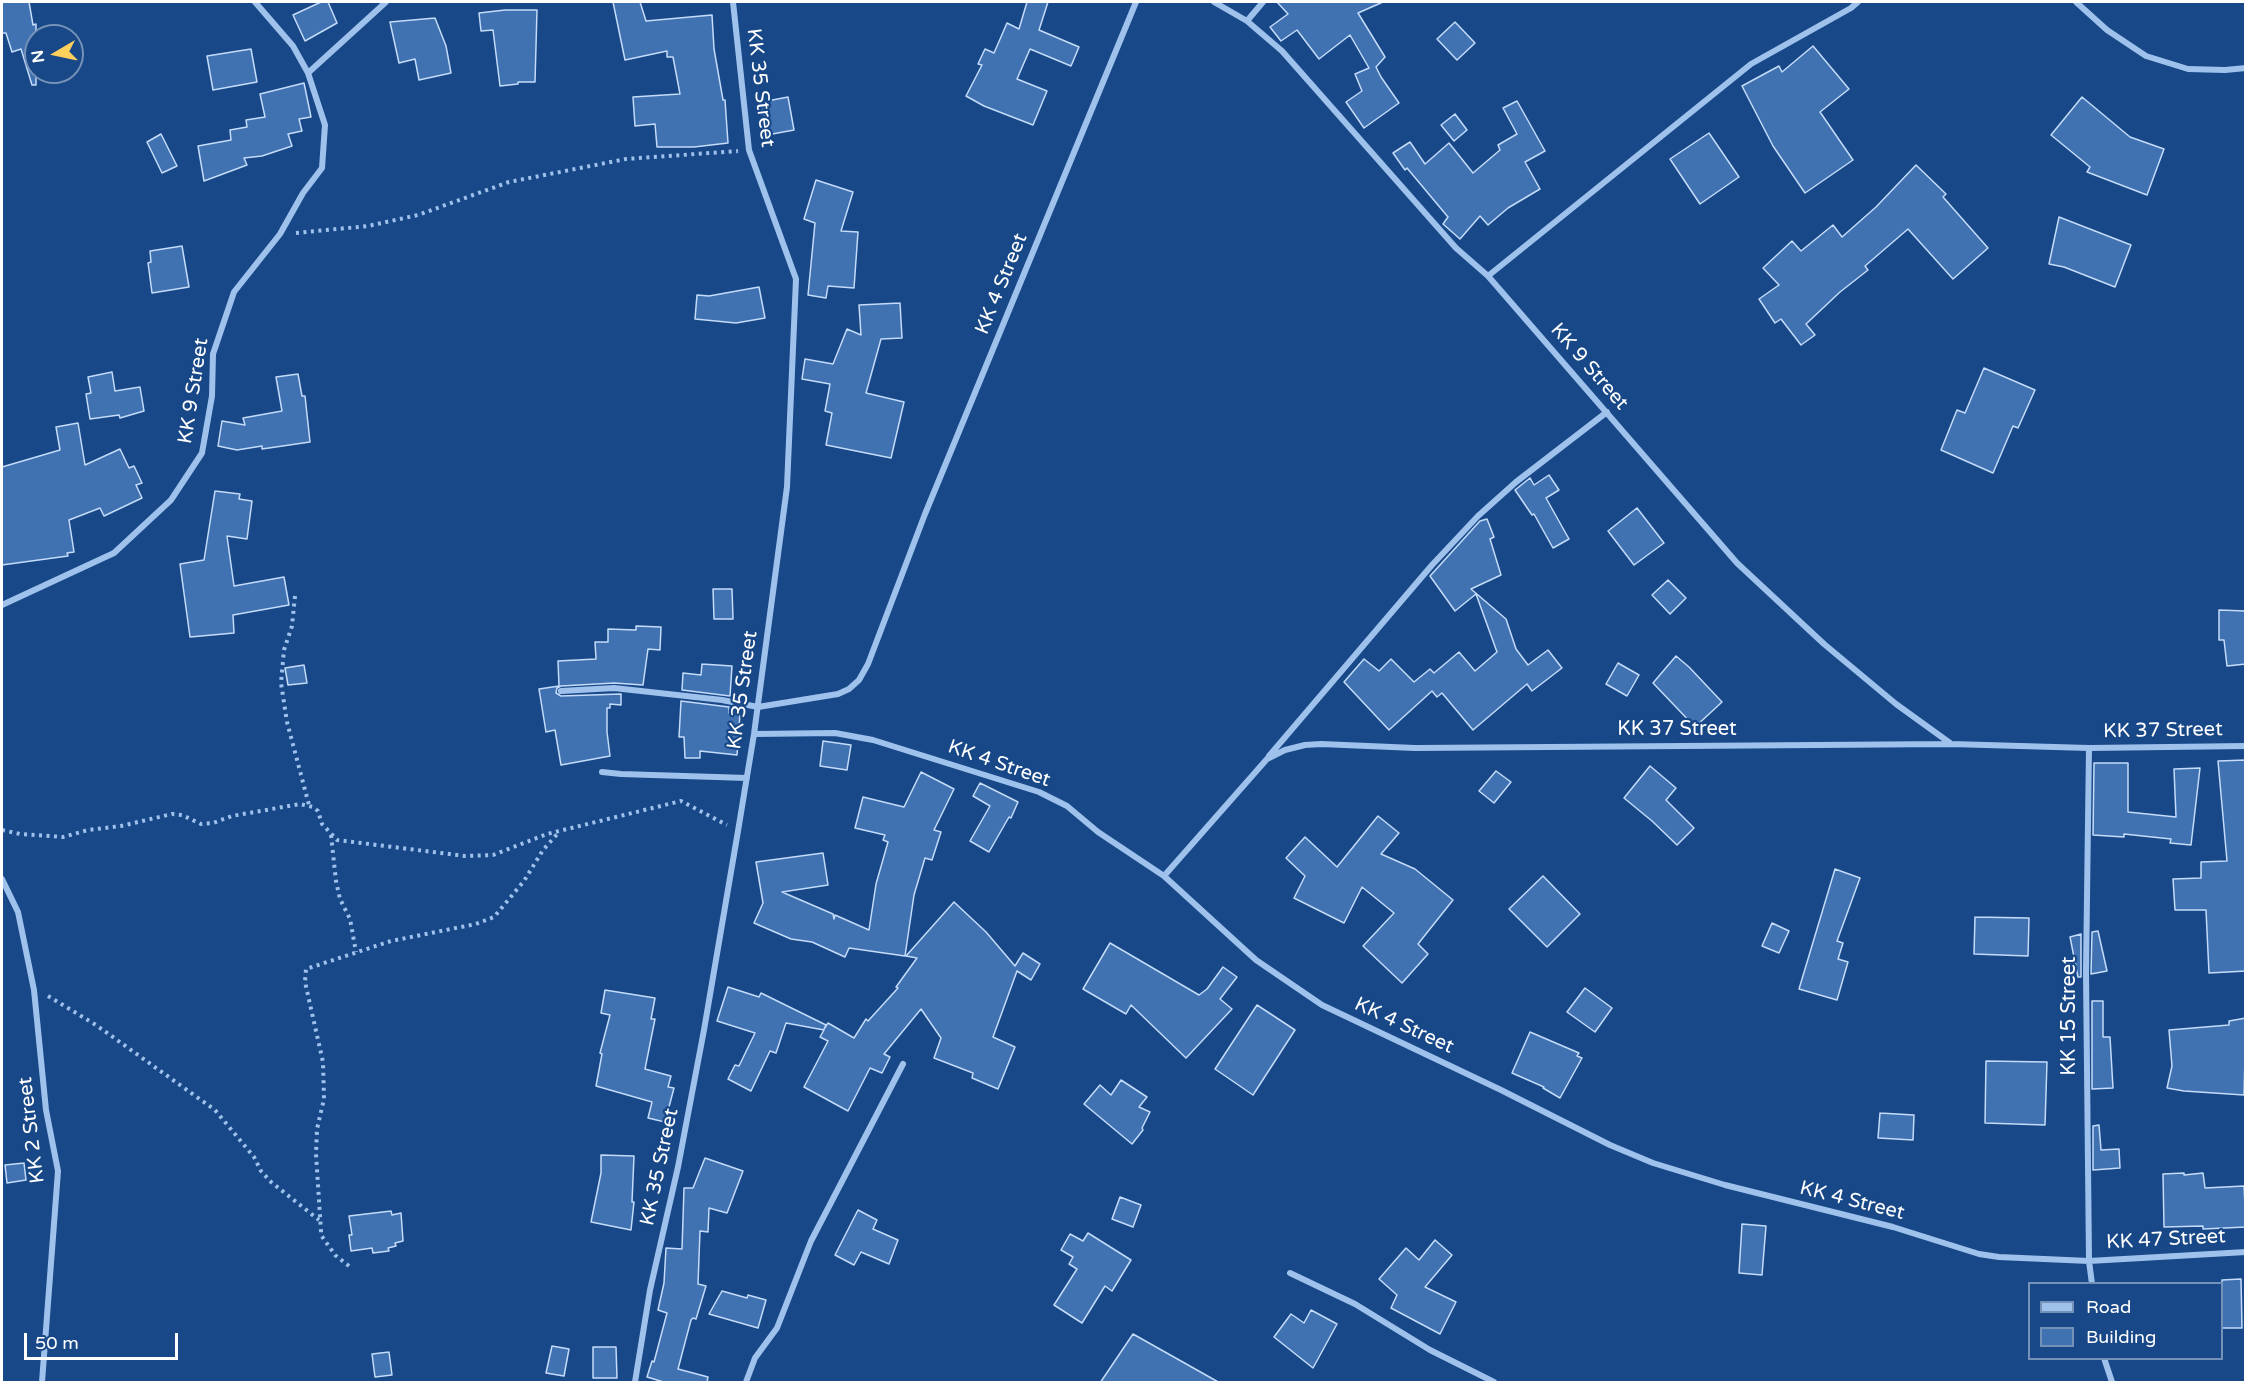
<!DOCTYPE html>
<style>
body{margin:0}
#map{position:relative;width:2247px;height:1384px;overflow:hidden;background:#184887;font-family:"Varela Round",sans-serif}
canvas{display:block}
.frame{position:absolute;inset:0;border:3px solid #fff;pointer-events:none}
.legend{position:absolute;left:2028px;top:1282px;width:195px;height:78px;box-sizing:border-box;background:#184887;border:2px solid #7491b7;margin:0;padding:8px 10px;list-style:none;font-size:18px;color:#fff}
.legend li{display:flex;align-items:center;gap:12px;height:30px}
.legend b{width:30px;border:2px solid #7491b7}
.north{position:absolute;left:24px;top:24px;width:60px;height:60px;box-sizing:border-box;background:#184887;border:2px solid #7491b7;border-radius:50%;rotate:261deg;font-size:16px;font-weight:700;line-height:24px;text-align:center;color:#fff}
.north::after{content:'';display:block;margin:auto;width:21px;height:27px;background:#ffd05b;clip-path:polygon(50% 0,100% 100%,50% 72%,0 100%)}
.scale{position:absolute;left:24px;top:1333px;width:154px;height:27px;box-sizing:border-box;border:3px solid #fff;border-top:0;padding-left:8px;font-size:18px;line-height:21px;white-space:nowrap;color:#fff;-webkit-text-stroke:4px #184887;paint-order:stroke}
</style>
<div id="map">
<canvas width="2247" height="1384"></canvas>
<div class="frame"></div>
<ul class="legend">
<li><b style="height:8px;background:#9fc2ed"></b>Road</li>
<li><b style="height:16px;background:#4071b1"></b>Building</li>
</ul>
<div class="north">N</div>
<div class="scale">50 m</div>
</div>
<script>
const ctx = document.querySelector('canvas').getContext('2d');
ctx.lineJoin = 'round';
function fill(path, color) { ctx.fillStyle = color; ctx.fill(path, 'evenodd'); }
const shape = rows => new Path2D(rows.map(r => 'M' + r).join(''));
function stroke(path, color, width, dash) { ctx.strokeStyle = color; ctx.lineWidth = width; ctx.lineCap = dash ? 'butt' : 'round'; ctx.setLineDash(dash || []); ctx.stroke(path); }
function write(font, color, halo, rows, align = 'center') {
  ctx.font = font + ' "Varela Round",sans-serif'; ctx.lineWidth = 4.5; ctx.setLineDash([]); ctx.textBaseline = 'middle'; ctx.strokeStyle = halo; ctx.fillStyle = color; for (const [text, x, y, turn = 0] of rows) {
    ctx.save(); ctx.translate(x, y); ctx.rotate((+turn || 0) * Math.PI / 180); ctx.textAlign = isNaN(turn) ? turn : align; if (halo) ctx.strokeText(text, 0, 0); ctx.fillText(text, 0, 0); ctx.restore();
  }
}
const building = shape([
 [2,2,29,2,33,25,36,24,36,85,32,85,21,49,12,52,6,33,2,33,2,2],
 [321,2,328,2,337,23,305,41,293,15,321,2],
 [613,2,640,2,646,21,712,15,714,49,723,100,725,100,728,143,694,147,657,147,655,124,635,126,633,97,680,94,673,57,667,57,667,51,625,60,613,2],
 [1027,2,1048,2,1039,30,1079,47,1071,66,1030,49,1017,79,1047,91,1033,125,984,106,966,96,982,65,978,64,985,49,994,53,1007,23,1019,29,1027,2],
 [1277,2,1383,2,1358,13,1385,57,1376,67,1381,77,1399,103,1364,128,1346,102,1362,91,1355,74,1369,68,1350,35,1319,59,1297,30,1281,41,1270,27,1288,14,1277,2],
 [505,10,537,10,535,82,518,82,518,84,500,86,493,30,481,31,479,13,505,10],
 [435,18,446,46,451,73,419,80,415,59,399,63,390,22,435,18],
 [1455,22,1475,43,1457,60,1437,39,1455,22],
 [1813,46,1849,89,1820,112,1853,160,1805,193,1773,146,1742,86,1779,66,1782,72,1813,46],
 [251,49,257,82,213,90,207,56,251,49],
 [304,83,311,117,299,119,302,131,288,134,292,146,262,156,244,158,247,165,204,181,198,146,231,140,230,130,247,127,246,120,265,117,260,94,304,83],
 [788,97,794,130,767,135,762,102,788,97],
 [2082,97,2130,137,2164,149,2147,195,2087,172,2090,167,2051,135,2082,97],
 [1517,101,1545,151,1525,162,1540,189,1508,208,1488,225,1480,216,1460,239,1443,224,1448,217,1407,168,1405,170,1393,153,1410,142,1425,164,1449,143,1473,173,1500,150,1498,145,1517,134,1503,108,1517,101],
 [1455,114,1467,130,1454,141,1441,125,1455,114],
 [1709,133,1739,177,1700,204,1670,159,1709,133],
 [161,134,177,166,162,173,147,142,161,134],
 [1916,165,1946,194,1943,197,1988,248,1953,279,1908,229,1865,266,1868,270,1840,292,1806,324,1815,335,1801,345,1781,319,1775,323,1759,299,1779,285,1763,268,1792,241,1801,251,1833,225,1842,237,1876,207,1916,165],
 [816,180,853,192,841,231,858,232,854,288,828,286,826,298,808,295,815,223,804,219,816,180],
 [2059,217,2131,245,2115,287,2064,267,2049,264,2059,217],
 [182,246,189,287,152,293,149,270,148,263,151,262,150,251,182,246],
 [759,287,765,318,736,323,695,319,697,295,709,296,759,287],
 [900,303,902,338,881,339,866,393,904,402,891,458,826,445,832,413,825,411,830,384,802,379,805,359,833,364,847,329,861,335,859,305,900,303],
 [1984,368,2035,390,2018,428,2013,426,1993,473,1941,450,1957,410,1965,413,1984,368],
 [112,372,115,391,140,387,144,411,120,418,119,415,90,419,86,394,91,393,88,377,112,372],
 [298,374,302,396,305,396,310,442,262,449,262,446,237,450,218,446,222,421,245,425,243,418,282,411,276,377,298,374],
 [78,423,85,465,120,449,129,468,134,466,142,483,136,485,142,498,104,516,100,508,69,520,74,552,67,553,68,556,2,565,2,467,60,450,56,427,78,423],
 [1549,475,1559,490,1546,498,1569,539,1553,548,1534,514,1532,515,1515,490,1530,478,1534,485,1549,475],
 [215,491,240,494,239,499,252,501,247,539,227,536,234,586,284,577,289,605,233,615,234,633,190,637,180,564,204,560,215,491],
 [1637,508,1664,543,1634,565,1608,531,1637,508],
 [1487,519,1494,537,1490,539,1501,575,1471,589,1506,619,1516,649,1528,665,1548,650,1562,668,1532,691,1527,684,1473,730,1442,693,1437,697,1432,691,1389,730,1344,682,1364,659,1379,671,1391,659,1414,682,1430,669,1434,673,1459,652,1475,671,1497,652,1476,594,1455,611,1430,576,1480,521,1487,519],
 [1668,580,1686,598,1670,614,1652,595,1668,580],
 [713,589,732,589,733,619,714,619,713,589],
 [2219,610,2246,611,2246,664,2227,666,2224,640,2219,640,2219,610],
 [636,626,661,627,660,650,648,649,643,685,614,683,561,686,557,688,556,693,561,696,621,694,621,705,610,704,610,708,607,708,607,732,610,756,561,765,555,730,546,732,539,689,559,686,558,661,596,659,595,642,608,642,608,629,636,630,636,626],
 [1676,656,1689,667,1722,702,1695,727,1653,683,1676,656],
 [1618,663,1639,675,1627,696,1606,684,1618,663],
 [702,664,732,666,730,696,682,690,683,673,701,675,702,664],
 [304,665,307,683,288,685,285,668,304,665],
 [681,701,729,707,729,713,740,714,737,755,700,751,700,758,685,758,684,737,679,737,681,701],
 [823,741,851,745,847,770,820,766,823,741],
 [2246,760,2246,971,2209,973,2206,910,2175,910,2173,879,2201,878,2201,862,2227,861,2218,761,2246,760],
 [2094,763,2128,763,2128,812,2176,817,2174,769,2200,768,2191,845,2170,843,2171,839,2124,834,2124,837,2093,835,2094,763],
 [1650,766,1676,788,1666,800,1694,828,1677,845,1652,821,1624,798,1650,766],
 [1496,771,1511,782,1494,803,1479,791,1496,771],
 [921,772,954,789,934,830,941,832,932,860,925,858,914,895,905,956,849,948,845,957,812,942,791,939,754,923,763,903,756,862,823,853,828,885,782,892,833,914,834,919,835,915,869,930,876,884,888,842,883,840,885,835,855,828,863,797,904,807,921,772],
 [980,783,1018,802,1011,818,1009,817,989,852,970,841,990,806,973,796,980,783],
 [1378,816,1399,833,1381,854,1415,869,1453,900,1418,944,1428,954,1402,983,1363,946,1394,913,1362,887,1344,923,1294,898,1305,876,1286,858,1305,837,1337,867,1378,816],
 [1835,869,1860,878,1837,941,1843,943,1838,959,1848,962,1837,1000,1799,989,1835,869],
 [1543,876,1580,914,1547,947,1509,909,1543,876],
 [954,902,986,932,1015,966,1023,953,1040,964,1031,980,1017,971,993,1037,1015,1047,998,1089,972,1078,973,1073,934,1058,941,1038,921,1009,884,1054,890,1057,882,1073,870,1068,848,1111,804,1087,828,1041,820,1037,824,1030,786,1023,776,1053,770,1051,751,1091,728,1079,735,1065,739,1066,755,1033,717,1021,728,987,759,997,761,993,826,1025,824,1029,828,1023,854,1038,866,1019,868,1021,898,988,896,987,917,958,906,956,954,902],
 [1975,917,2029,918,2028,956,1974,954,1975,917],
 [1772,923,1789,931,1779,953,1762,946,1772,923],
 [2098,931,2107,971,2091,974,2092,932,2098,931],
 [2081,934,2081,977,2078,977,2070,937,2081,934],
 [1110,943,1199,995,1207,989,1223,967,1237,977,1220,999,1232,1009,1186,1058,1131,1005,1126,1014,1083,989,1110,943],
 [1585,988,1612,1008,1595,1032,1567,1012,1585,988],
 [605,990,655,998,651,1019,655,1019,645,1069,671,1076,668,1087,674,1088,665,1122,648,1118,652,1102,596,1086,602,1054,600,1053,610,1015,601,1013,605,990],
 [2092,1001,2103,1001,2103,1037,2110,1037,2113,1088,2092,1089,2092,1001],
 [1257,1005,1295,1030,1253,1095,1215,1069,1257,1005],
 [2246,1018,2244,1095,2184,1091,2167,1088,2172,1066,2169,1030,2229,1025,2229,1021,2246,1018],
 [1530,1032,1579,1053,1577,1056,1582,1058,1560,1098,1543,1088,1544,1087,1512,1073,1530,1032],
 [1986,1061,2047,1062,2045,1125,1985,1123,1986,1061],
 [1121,1080,1147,1097,1139,1107,1150,1112,1142,1128,1143,1130,1132,1144,1084,1104,1100,1085,1111,1095,1121,1080],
 [1880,1113,1914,1115,1913,1140,1878,1138,1880,1113],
 [2099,1125,2101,1150,2119,1149,2120,1168,2093,1170,2093,1126,2099,1125],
 [601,1155,634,1156,632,1202,634,1202,631,1230,591,1222,601,1173,601,1155],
 [705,1158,743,1171,727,1213,709,1208,708,1232,700,1231,698,1284,706,1286,696,1319,693,1318,691,1320,678,1369,708,1377,707,1383,667,1383,647,1377,652,1361,654,1362,667,1313,658,1310,664,1283,666,1248,682,1249,684,1188,693,1188,705,1158],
 [24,1163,26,1180,7,1183,5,1165,24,1163],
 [2184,1173,2184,1175,2203,1173,2205,1188,2244,1186,2246,1227,2203,1229,2203,1226,2164,1227,2163,1174,2184,1173],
 [1120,1197,1141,1205,1133,1227,1112,1219,1120,1197],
 [858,1210,877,1220,873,1229,898,1240,889,1264,861,1252,854,1265,835,1255,858,1210],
 [391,1211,392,1215,401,1213,403,1241,395,1243,396,1246,388,1248,389,1251,373,1253,372,1248,351,1251,349,1235,352,1235,349,1216,391,1211],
 [1742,1224,1766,1226,1762,1275,1739,1273,1742,1224],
 [1088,1233,1131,1260,1112,1291,1105,1286,1082,1323,1054,1305,1077,1269,1069,1264,1073,1257,1061,1250,1070,1234,1083,1241,1088,1233],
 [1435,1240,1452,1255,1425,1287,1456,1302,1440,1334,1391,1308,1397,1295,1379,1279,1406,1248,1419,1260,1435,1240],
 [2241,1279,2242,1328,2222,1328,2222,1280,2241,1279],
 [722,1291,747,1298,748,1295,766,1300,758,1328,709,1314,722,1291],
 [1311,1310,1337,1324,1313,1368,1274,1337,1291,1314,1304,1323,1311,1310],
 [1133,1334,1220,1383,1100,1383,1133,1334],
 [552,1346,569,1349,564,1376,546,1373,552,1346],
 [593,1347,616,1347,617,1378,593,1378,593,1347],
 [389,1352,392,1375,375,1377,372,1354,389,1352]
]);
const path = shape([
 [296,233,368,226,418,215,509,182,626,159,738,151],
 [295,596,292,626,284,650,281,683,287,722,309,805],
 [2,830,20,834,63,837,88,830,121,826,172,814,182,815,201,824,213,823,232,816,300,804,313,807,318,811,322,824,337,840,465,856,493,855,547,834,681,801,727,825],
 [331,835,336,881,340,899,350,919,356,952],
 [48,996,96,1025,215,1110,254,1157,261,1171,271,1182,319,1220],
 [349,1266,335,1255,321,1235,321,1231,316,1154,317,1129,324,1099,323,1062,305,982,306,969,391,941,476,924,494,917,524,881,543,850,559,832]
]);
const minor = shape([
 [255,2,293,46,308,73],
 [1214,2,1247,21,1282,51,1456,248,1488,276,1737,563,1824,644,1896,704,1950,743],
 [2076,2,2107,30,2146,56,2188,69,2225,70,2246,68],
 [1247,21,1263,2],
 [1488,276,1751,64,1851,8,1858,2],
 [2,605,114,553,171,500,202,453,212,396,213,354,234,292,280,234,303,193,322,168,325,125,308,73,386,2],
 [561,691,614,688,722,700,758,707,838,694,849,689,859,680,868,664,925,514,1136,2],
 [754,734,835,733,873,740,1039,792,1067,806,1098,832,1164,876,1256,960,1322,1005,1501,1090,1610,1145,1653,1163,1725,1185,1893,1227,1979,1254,1999,1257,2089,1261,2246,1252],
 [2089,748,2086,972,2089,1261,2092,1284],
 [1269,756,1432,565,1478,516,1516,482,1607,412],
 [602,772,621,774,747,778],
 [1164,876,1267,759,1285,750,1305,745,1321,744,1415,748,1951,744,2089,748,2246,746],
 [2,879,18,912,34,990,46,1110,58,1171,42,1382],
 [1290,1273,1355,1304,1430,1350,1494,1382],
 [2104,1358,2112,1382],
 [635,1382,650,1290,678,1167,704,1030,738,831,754,734,787,487,796,279,749,150,733,2],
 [746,1382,755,1358,777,1328,811,1241,903,1064]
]);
const streetNames = [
 ["KK 35 Street",760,88,83],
 ["KK 4 Street",1002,284,-68],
 ["KK 9 Street",1589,367,49],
 ["KK 9 Street",194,391,-81],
 ["KK 35 Street",743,690,-82],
 ["KK 37 Street",1677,730],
 ["KK 37 Street",2163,731,-1],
 ["KK 4 Street",999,764,19],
 ["KK 15 Street",2070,1016,-90],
 ["KK 4 Street",1404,1026,25],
 ["KK 2 Street",32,1130,-97],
 ["KK 35 Street",660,1167,-78],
 ["KK 4 Street",1852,1201,14],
 ["KK 47 Street",2166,1240,-3]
];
fill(building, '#4071b1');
stroke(building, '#c4dcfa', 1.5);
stroke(path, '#9fc2ed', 4, [3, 4.5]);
stroke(minor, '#9fc2ed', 6);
write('20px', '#fff', '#184887', streetNames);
</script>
